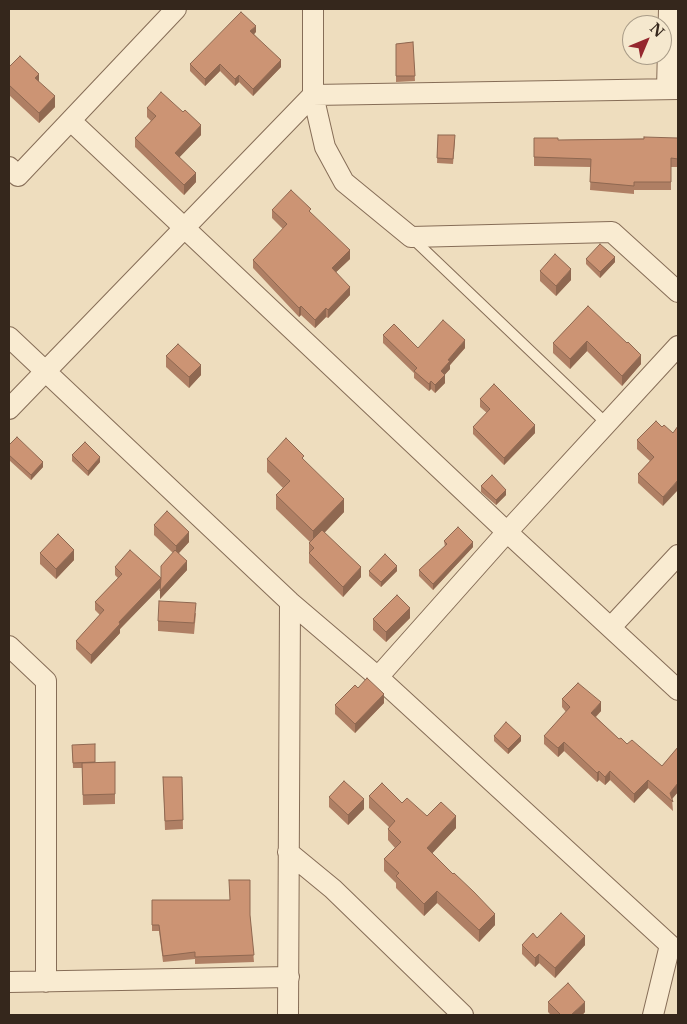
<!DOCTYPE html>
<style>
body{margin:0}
#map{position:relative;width:687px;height:1024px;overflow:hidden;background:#eeddbe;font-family:"Libre Baskerville",serif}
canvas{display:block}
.frame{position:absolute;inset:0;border:10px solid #35271c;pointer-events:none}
.north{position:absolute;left:622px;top:15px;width:50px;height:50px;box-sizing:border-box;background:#f5e8ce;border:1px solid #a89b87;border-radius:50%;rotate:45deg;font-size:14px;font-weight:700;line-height:20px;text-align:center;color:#35271c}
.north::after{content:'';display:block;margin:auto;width:18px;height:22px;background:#95272e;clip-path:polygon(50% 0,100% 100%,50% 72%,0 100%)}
</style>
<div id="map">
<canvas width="687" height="1024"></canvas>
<div class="frame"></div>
<div class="north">N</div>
</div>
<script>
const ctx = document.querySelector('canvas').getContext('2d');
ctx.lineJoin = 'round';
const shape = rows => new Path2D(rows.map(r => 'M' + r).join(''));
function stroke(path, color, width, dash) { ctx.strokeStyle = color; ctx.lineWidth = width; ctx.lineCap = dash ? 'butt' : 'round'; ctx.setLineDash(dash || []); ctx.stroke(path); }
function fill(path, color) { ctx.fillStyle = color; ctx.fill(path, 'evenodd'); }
const service = shape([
 [412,238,606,423]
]);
const minor = shape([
 [313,9,313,95,325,147,344,182,411,237,612,232,678,292],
 [667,89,669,9],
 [71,121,507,532,678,690],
 [9,167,18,176,176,9],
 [9,337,290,602,378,677,670,945,653,1015],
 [9,409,313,95,678,89],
 [611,627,678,555],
 [9,646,46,681,46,982],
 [378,677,507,532,678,346],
 [288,852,333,889,463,1015],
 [9,982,289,977],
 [288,1015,290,602]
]);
const wall = shape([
 [256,32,254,34,281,67,253,96,239,82,235,86,220,71,205,86,190,71,190,64],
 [413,42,415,81,396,82,396,44],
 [9,67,39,82,55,107,39,123,9,95],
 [147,108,201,135,179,157,196,182,184,195,135,147,135,138,151,121,147,117],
 [438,135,455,141,453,164,437,163],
 [534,138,558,140,678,138,678,167,671,167,671,190,634,190,634,194,590,190,591,167,534,166],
 [272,210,311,213,350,259,336,272,350,295,328,318,326,317,315,328,301,315,299,317,253,268,253,260,283,229,272,218],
 [586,259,615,262,600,278,586,264],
 [540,271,571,280,556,296,540,281],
 [588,306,641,364,622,386,587,351,570,369,553,353,553,343],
 [383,335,418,348,465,348,450,365,450,369,444,375,445,383,435,393,431,389,429,391,414,378,414,373,383,343],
 [166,356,201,375,189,388,166,367],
 [480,399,535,433,504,465,473,434,473,427,487,413,480,407],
 [664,425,663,506,638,483,638,474,650,461,637,449,637,440,662,427],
 [9,445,43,467,31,480,9,460],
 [72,455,100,462,88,476,72,461],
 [267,459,304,460,344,512,324,533,361,577,343,597,309,563,309,543,310,542,276,509,276,495,283,488,267,472],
 [481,486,506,495,496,505,481,492],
 [154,525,189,542,179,553,187,570,160,599,160,587,120,629,120,633,91,664,76,649,76,641,100,615,95,610,95,602,118,578,115,575,115,567,161,578,173,553,154,535],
 [444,541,473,547,433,590,419,576,419,570,445,547],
 [40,553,74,560,56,579,40,564],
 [369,571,397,571,381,587,369,576],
 [196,613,194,634,158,631,158,621],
 [410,618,386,642,373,630,373,619],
 [358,688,384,703,355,733,335,714,335,705],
 [562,699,601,711,596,717,619,739,662,766,678,747,678,792,672,799,673,811,648,788,634,803,610,780,605,785,599,780,597,782,564,751,558,757,544,744,544,736,566,712,562,707],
 [494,736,521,741,508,754,494,741],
 [72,745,95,763,115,762,115,804,83,805,82,768,73,768],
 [163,777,182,777,183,829,165,830],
 [369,796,402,803,427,816,456,828,432,853,495,925,479,942,437,903,424,916,396,888,396,883,384,871,384,859,395,848,388,840,388,829,389,827,369,808],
 [329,797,364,809,348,825,329,807],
 [152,900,250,915,254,962,195,964,195,959,163,962,159,931,152,931],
 [537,938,585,945,555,978,539,963,535,967,522,954,522,945],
 [548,1002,585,1012,582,1015,551,1015,548,1012]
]);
const shadedWall = shape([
 [256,26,256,32,250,38,250,31],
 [281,60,281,67,253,96,253,89],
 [220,64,220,71,205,86,205,79],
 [39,74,39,85,35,78],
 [239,75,239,82,235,86,235,79],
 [55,96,55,107,39,123,39,113],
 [201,125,201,135,175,162,175,153],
 [196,173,196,182,184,195,184,185],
 [350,250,350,259,332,276,332,268],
 [615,257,615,262,600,278,600,272],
 [571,269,571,280,556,296,556,286],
 [350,287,350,295,328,318,328,310],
 [301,306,301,315,299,317,299,308],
 [326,308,326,317,315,328,315,320],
 [465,340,465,348,450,365,450,369,441,379,441,371,448,360],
 [587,341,587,351,570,369,570,359],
 [641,355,641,364,622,386,622,376],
 [201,365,201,375,189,388,189,377],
 [445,375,445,383,435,393,435,385],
 [431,381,431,389,429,391,429,384],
 [535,425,535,433,504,465,504,458],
 [100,457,100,462,88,476,88,471],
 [43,462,43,467,31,480,31,475],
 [678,480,678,490,663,506,663,497],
 [506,490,506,495,496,505,496,500],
 [344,499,344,512,313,545,313,531],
 [189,532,189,542,176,556,176,546],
 [473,542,473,547,433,590,433,584],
 [74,550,74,560,56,579,56,569],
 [187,561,187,570,160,599,160,591],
 [397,566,397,571,381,587,381,582],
 [361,567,361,577,343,597,343,587],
 [161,578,161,587,120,629,120,633,91,664,91,655,119,622],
 [410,608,410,618,386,642,386,632],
 [384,694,384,703,355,733,355,724],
 [601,702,601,711,591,721,591,713],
 [521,736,521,741,508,754,508,749],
 [564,742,564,751,558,757,558,748],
 [599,771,599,780,597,782,597,773],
 [610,771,610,780,605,785,605,777],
 [648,780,648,788,634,803,634,794],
 [678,783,678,792,671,800,670,793],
 [364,799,364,809,348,825,348,815],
 [456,816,456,828,427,859,427,848],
 [437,891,437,903,424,916,424,904],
 [495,914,495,925,479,942,479,930],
 [585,936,585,945,555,978,555,968],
 [539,954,539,963,535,967,535,958],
 [585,1002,585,1012,582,1015,571,1015]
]);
const building = shape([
 [241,12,256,26,250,31,281,60,253,89,239,75,235,79,220,64,205,79,190,64,241,12],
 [413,42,415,76,396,76,396,44,413,42],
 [20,56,39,74,35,78,55,96,39,113,9,85,9,67,20,56],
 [161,92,183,112,185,110,201,125,175,153,196,173,184,185,135,138,156,116,147,108,161,92],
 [438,135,455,135,453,159,437,158,438,135],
 [644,137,678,138,678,159,671,158,671,182,634,182,634,186,590,182,591,159,534,157,534,138,558,138,558,140,644,139,644,137],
 [291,190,311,209,309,211,350,250,332,268,350,287,328,310,326,308,315,320,301,306,299,308,253,260,287,224,272,210,291,190],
 [600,244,615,257,600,272,586,259,600,244],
 [555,254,571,269,556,286,540,271,555,254],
 [588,306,627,343,628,342,641,355,622,376,587,341,570,359,553,343,588,306],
 [443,320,465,340,448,360,450,361,441,371,445,375,435,385,431,381,429,384,414,371,417,368,383,335,394,324,418,348,443,320],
 [178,344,201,365,189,377,166,356,178,344],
 [494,384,535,425,504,458,473,427,490,409,480,399,494,384],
 [656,421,662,427,664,425,673,433,678,426,678,480,663,497,638,474,654,457,637,440,656,421],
 [17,437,43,462,31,475,9,455,9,445,17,437],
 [286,438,304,456,302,458,344,499,313,531,276,495,290,481,267,459,286,438],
 [85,442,100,457,88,471,72,455,85,442],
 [492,475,506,490,496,500,481,486,492,475],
 [167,511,189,532,176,546,154,525,167,511],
 [458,527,473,542,433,584,419,570,447,544,444,541,458,527],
 [322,530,361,567,343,587,309,553,314,548,309,543,322,530],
 [58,534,74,550,56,569,40,553,58,534],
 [130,550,161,578,161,566,175,550,187,561,160,591,161,578,119,622,120,624,91,655,76,641,104,610,95,602,122,574,115,567,130,550],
 [385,554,397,566,381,582,369,571,385,554],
 [397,595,410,608,386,632,373,619,397,595],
 [159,601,196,603,194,623,158,621,159,601],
 [367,678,384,694,355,724,335,705,355,685,358,688,367,678],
 [578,683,601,702,591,713,619,739,621,738,627,744,632,740,662,766,678,747,678,783,670,793,673,802,648,780,634,794,610,771,605,777,599,771,597,773,564,742,558,748,544,736,570,707,562,699,578,683],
 [506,722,521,736,508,749,494,736,506,722],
 [95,744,95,762,73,763,72,745,95,744],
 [115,762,115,794,83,795,82,763,115,762],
 [163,777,182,777,183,820,165,821,163,777],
 [344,781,364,799,348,815,329,797,344,781],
 [382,783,402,803,407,798,427,816,441,802,456,816,427,848,453,874,454,873,474,892,495,914,479,930,437,891,424,904,396,876,399,873,384,859,401,842,388,829,395,821,369,796,382,783],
 [229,880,250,880,250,915,254,955,195,957,195,952,163,956,159,925,152,925,152,900,230,900,229,880],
 [561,913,585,936,555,968,539,954,535,958,522,945,533,933,537,938,561,913],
 [568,983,585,1002,571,1015,561,1015,548,1002,568,983]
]);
stroke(service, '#866d57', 12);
stroke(minor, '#866d57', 22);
stroke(service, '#f9ebd1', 10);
stroke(minor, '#f9ebd1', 20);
fill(wall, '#af7f64');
fill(shadedWall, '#8f6851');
fill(building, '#cc9474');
stroke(building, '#8f6851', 1);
</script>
